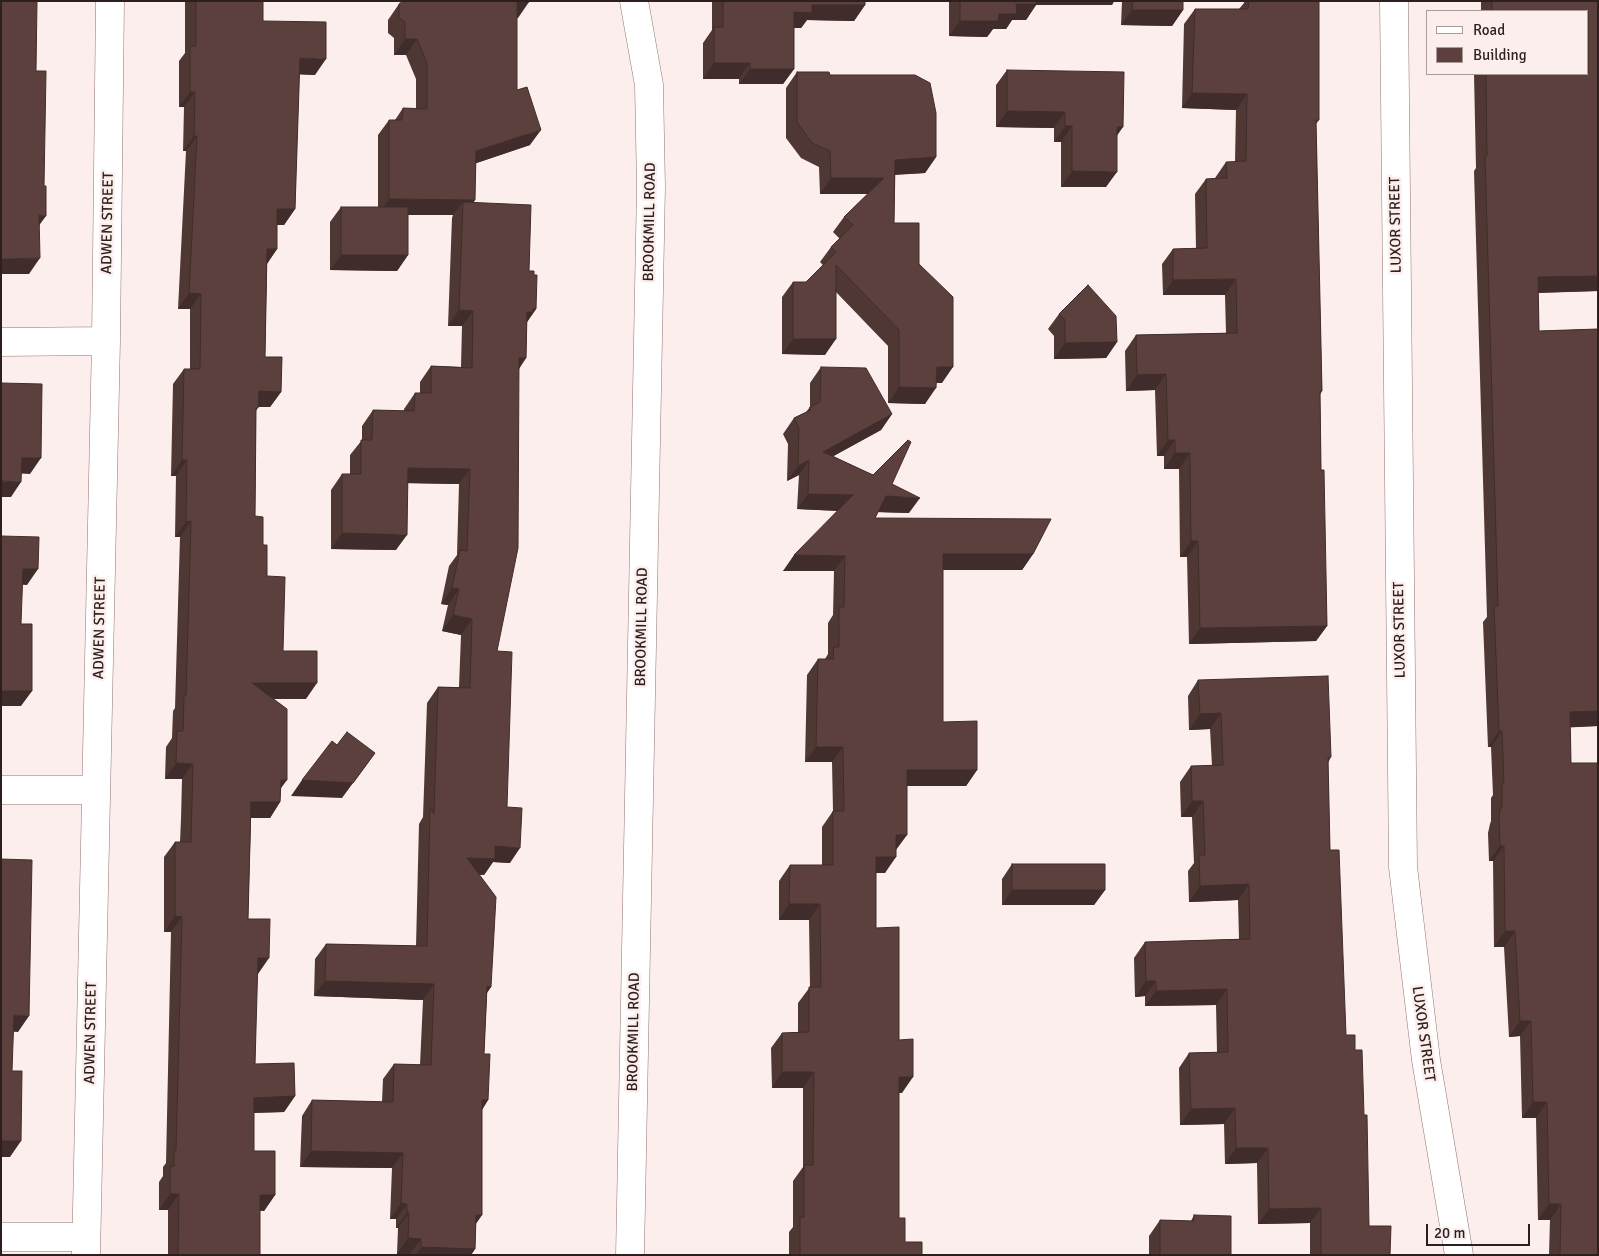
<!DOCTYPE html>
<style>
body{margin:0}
#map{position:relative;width:1599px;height:1256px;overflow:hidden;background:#fceeec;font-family:Signika,sans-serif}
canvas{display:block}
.frame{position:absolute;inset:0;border:2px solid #2c1f1d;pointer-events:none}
.legend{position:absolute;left:1426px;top:10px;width:162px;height:65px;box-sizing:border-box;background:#fceeec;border:1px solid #a99b99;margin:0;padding:6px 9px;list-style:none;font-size:15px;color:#2c1f1d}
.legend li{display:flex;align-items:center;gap:10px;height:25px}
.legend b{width:25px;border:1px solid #a99b99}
.scale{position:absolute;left:1426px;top:1224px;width:104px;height:22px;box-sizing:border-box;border:2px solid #2c1f1d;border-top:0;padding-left:6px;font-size:15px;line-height:18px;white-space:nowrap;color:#2c1f1d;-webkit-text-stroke:4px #fceeec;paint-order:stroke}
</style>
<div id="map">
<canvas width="1599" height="1256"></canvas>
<div class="frame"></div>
<ul class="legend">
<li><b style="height:6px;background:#fff"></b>Road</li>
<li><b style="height:14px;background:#5c403d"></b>Building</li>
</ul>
<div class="scale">20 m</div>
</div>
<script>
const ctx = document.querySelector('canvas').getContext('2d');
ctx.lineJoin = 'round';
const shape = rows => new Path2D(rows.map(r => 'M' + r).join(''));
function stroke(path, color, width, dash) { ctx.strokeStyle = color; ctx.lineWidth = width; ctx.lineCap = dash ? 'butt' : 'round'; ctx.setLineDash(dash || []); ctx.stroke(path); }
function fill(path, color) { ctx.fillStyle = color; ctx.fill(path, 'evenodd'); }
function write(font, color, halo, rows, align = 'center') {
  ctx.font = font + ' Signika,sans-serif'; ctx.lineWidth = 5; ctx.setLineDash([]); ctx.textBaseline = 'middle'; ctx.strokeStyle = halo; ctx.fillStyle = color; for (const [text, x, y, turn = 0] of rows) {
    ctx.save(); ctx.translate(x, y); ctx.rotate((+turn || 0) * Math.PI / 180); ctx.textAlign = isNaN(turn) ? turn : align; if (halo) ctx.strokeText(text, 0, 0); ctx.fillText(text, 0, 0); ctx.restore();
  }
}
const minor = shape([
 [1394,1,1403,867,1426,1060,1459,1255],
 [1,342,106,341],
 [1,790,96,790],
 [1,1237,86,1237],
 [86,1255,106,341,110,1],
 [630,1255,651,187,649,85,634,1]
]);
const wall = shape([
 [185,1,263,1,263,21,315,75,299,74,295,209,284,225,277,225,277,249,267,264,265,357,281,392,270,407,258,407,256,411,255,516,263,545,267,576,283,651,306,699,273,699,281,789,280,802,270,818,251,818,248,919,258,974,257,974,255,1064,295,1096,284,1112,254,1113,254,1151,275,1195,264,1211,260,1210,260,1255,168,1255,168,1210,159,1210,159,1182,163,1176,163,1167,166,1163,171,932,164,932,164,857,175,842,180,842,181,819,182,779,165,779,166,747,172,738,173,711,175,708,180,537,175,537,176,476,171,476,173,384,184,369,190,369,190,309,178,309,186,151,183,151,184,107,179,107,179,61,185,53],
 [712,1,865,1,865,5,854,21,807,20,801,28,794,28,794,69,783,84,739,84,739,79,703,79,703,43,712,30],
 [949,1,1114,1,1112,5,1036,5,1026,20,1012,20,1006,29,993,29,987,37,949,36],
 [1122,1,1183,1,1183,10,1172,26,1121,25],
 [1244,1,1319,1,1319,120,1316,124,1322,391,1320,395,1321,470,1327,626,1316,641,1189,644,1187,557,1180,557,1179,469,1164,469,1164,456,1157,456,1155,390,1126,391,1125,351,1136,335,1226,333,1225,295,1163,295,1162,264,1173,249,1196,248,1195,194,1206,179,1215,178,1226,162,1235,162,1236,110,1182,108,1184,24,1195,9,1239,9,1244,3],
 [1481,1,1598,1,1598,291,1538,293,1539,331,1598,329,1598,726,1570,727,1571,763,1598,1255,1549,1255,1550,1220,1538,1220,1536,1118,1522,1118,1520,1036,1509,1037,1504,947,1494,947,1493,861,1489,861,1488,833,1490,824,1491,821,1491,798,1493,795,1491,747,1488,747,1483,622,1487,617,1474,171,1476,168,1474,74,1588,74,1588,11,1481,11],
 [399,4,518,18,517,18,517,90,530,145,476,163,474,203,529,271,536,309,527,322,526,358,519,369,497,651,507,807,510,863,493,862,484,875,479,874,491,987,487,993,484,1054,488,1100,482,1110,482,1215,476,1223,475,1249,471,1255,410,1255,397,1254,398,1228,396,1228,396,1219,390,1219,392,1168,300,1167,302,1116,312,1100,382,1102,383,1079,394,1064,420,1065,423,1000,314,996,315,959,326,944,416,946,419,824,423,817,427,703,438,687,459,687,461,635,442,631,448,605,441,604,449,566,457,555,459,484,408,483,396,550,331,549,331,490,342,474,350,474,350,455,362,440,362,426,373,410,404,411,404,409,415,393,420,393,420,382,431,366,461,367,462,326,448,326,452,218,453,215,408,215,408,255,397,271,330,270,330,222,341,207,378,207,378,135,389,120,395,120,403,108,416,109,416,79,406,55,394,55,394,38,388,33,388,20],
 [1007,70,1117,136,1106,187,1061,187,1061,142,1054,142,1054,128,996,127,996,85],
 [797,72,830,75,936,157,925,173,895,175,894,223,919,264,942,383,936,383,925,404,888,403,888,346,836,292,825,355,782,354,782,297,793,282,806,282,823,265,820,262,831,247,840,239,833,232,844,217,868,194,820,194,819,167,801,158,786,138,786,88],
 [1059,314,1117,342,1106,358,1054,359,1054,336,1048,329],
 [821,367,892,414,881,430,833,456,892,484,909,513,878,512,875,518,1033,554,1022,570,943,570,943,722,977,770,966,786,907,786,896,850,885,873,876,873,876,928,899,1040,902,1093,899,1093,899,1218,905,1242,922,1255,789,1255,789,1232,793,1227,793,1181,803,1167,803,1088,772,1088,771,1048,782,1033,798,1032,798,1003,810,987,809,920,779,920,779,881,790,865,822,865,822,827,833,811,832,762,805,762,807,675,818,659,825,659,828,654,828,623,833,615,834,571,783,571,838,511,797,509,799,475,787,481,788,444,783,434,794,418,806,412,810,407,810,383],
 [1198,680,1331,757,1328,763,1330,850,1346,1035,1355,1050,1369,1226,1390,1255,1310,1255,1310,1223,1258,1224,1257,1163,1225,1164,1224,1124,1180,1125,1179,1068,1189,1053,1217,1052,1216,1005,1145,1006,1145,996,1135,997,1134,958,1145,942,1239,939,1238,900,1189,902,1188,871,1194,863,1192,817,1181,817,1180,782,1191,766,1212,766,1210,729,1189,730,1188,696],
 [1012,864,1105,890,1094,905,1002,905,1002,879],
 [1194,1215,1231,1255,1149,1255,1149,1236,1160,1220,1191,1221]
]);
const shadedWall = shape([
 [1028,1,1114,1,1112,5,1036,5,1026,20,1012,20,1006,29,993,29,987,37,949,36,960,21,999,14,1016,4],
 [517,2,529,2,518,18,506,17],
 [812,5,865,5,854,21,807,20,801,28,783,28,794,12],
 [1132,10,1183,10,1172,26,1121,25],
 [405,39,417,39,406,55,394,55],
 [300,58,326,59,315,75,289,74],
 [714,63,750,63,739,79,703,79],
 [750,69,794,69,783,84,739,84],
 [190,92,195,92,184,107,179,107],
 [1192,93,1247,94,1236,110,1182,108],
 [1007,111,1065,112,1054,128,996,127],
 [1065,126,1072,126,1061,142,1054,142],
 [1117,127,1123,127,1112,143],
 [541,130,530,145,465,167,476,151],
 [194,136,197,136,186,151,183,151],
 [936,157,925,173,884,175,895,160],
 [1072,171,1117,172,1106,187,1061,187],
 [831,178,884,178,873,194,820,194],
 [389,199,475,200,465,215,463,202,453,215,378,215],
 [277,209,295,209,284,225,266,225],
 [39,215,46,216,35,231],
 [267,249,277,249,266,265],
 [341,255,408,255,397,271,330,270],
 [40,258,29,274,1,274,1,259],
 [1598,276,1598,291,1527,293,1538,277],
 [1236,279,1225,295,1163,295,1173,280],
 [189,293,201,294,190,309,178,309],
 [533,309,536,309,525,325,527,312],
 [459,310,473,311,462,326,448,326],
 [793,339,836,339,825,355,782,354],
 [1117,342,1106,358,1054,359,1065,343],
 [519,358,526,358,515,374],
 [937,367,953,367,942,383,926,382],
 [1166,374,1155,390,1126,391,1137,375],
 [899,387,936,388,925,404,888,403],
 [259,391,281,392,270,407,248,407],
 [892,414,881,430,812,468,823,452],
 [1168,440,1175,440,1164,456,1157,456],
 [1175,453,1190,453,1179,469,1164,469],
 [22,458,41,458,30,474,11,473],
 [182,460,187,460,176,476,171,476],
 [809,460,799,475,787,481,798,466],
 [408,468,470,469,459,484,397,483],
 [1,481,21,482,11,497,1,497],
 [808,494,853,495,842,511,797,509],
 [886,496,920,498,909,513,875,512],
 [191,521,180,537,175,537,186,522],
 [342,533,407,535,396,550,331,549],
 [1191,541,1198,541,1187,557,1180,557],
 [943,554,1033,554,1022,570,932,570],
 [794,555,845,556,834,571,783,571],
 [23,569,38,569,27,585,12,584],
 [452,588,459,589,448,605,441,604],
 [453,615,472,619,461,635,442,631],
 [1327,626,1316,641,1189,644,1200,628],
 [252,683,317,683,306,699,241,699],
 [1,691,32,691,21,706,1,706],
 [1598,711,1598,726,1559,728,1570,712],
 [1221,713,1210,729,1189,730,1200,714],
 [1499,731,1502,731,1491,747,1488,747],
 [816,747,843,747,832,762,805,762],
 [375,753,342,798,291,796,302,780],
 [176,763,193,764,182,779,165,779],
 [907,770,977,770,966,786,896,786],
 [281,780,287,780,276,795],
 [1192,801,1203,801,1192,817,1181,817],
 [251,802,280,802,270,818,240,818],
 [896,835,907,835,896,850],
 [495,846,520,848,510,863,493,862,484,875,456,874,467,858],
 [1500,846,1504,846,1493,861,1489,861],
 [876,857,896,857,885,873,865,873],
 [1249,884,1238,900,1189,902,1200,886],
 [1012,890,1105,890,1094,905,1002,905],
 [789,904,820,904,809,920,779,920],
 [175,916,182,917,171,932,164,932],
 [1505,931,1515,931,1504,947,1494,947],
 [258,958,269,958,258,974,247,973],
 [325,981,434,984,423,1000,314,996],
 [1146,981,1156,981,1145,996,1135,997],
 [487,986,491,987,480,1002],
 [1227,989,1216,1005,1145,1006,1156,991],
 [14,1015,29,1016,18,1032,3,1031],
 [1520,1021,1531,1021,1520,1036,1509,1037],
 [782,1072,814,1072,803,1088,772,1088],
 [899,1077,913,1077,902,1093,888,1093],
 [295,1096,284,1112,243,1113,254,1098],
 [482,1100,488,1100,478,1116],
 [1533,1102,1547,1102,1536,1118,1522,1118],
 [1235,1108,1224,1124,1180,1125,1191,1109],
 [1,1141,21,1141,10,1157,1,1157],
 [1236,1148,1268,1148,1257,1163,1225,1164],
 [311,1151,403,1153,392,1168,300,1167],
 [170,1194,179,1194,168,1210,159,1210],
 [260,1195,275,1195,264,1211,249,1210],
 [401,1203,407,1204,396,1219,390,1219],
 [1549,1204,1561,1204,1550,1220,1538,1220],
 [1321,1208,1310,1223,1258,1224,1269,1209],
 [407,1213,409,1213,398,1228,396,1228],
 [476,1215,482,1215,471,1231],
 [408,1238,421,1239,410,1254,397,1254],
 [421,1247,475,1249,471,1255,416,1255]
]);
const building = shape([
 [1,1,37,1,36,71,46,71,44,186,46,186,46,216,39,215,40,258,1,259,1,1],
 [196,1,263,1,263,21,326,22,326,59,300,58,295,209,277,209,277,249,267,249,265,357,282,357,281,392,259,391,258,408,256,408,255,516,263,517,263,545,267,545,267,576,285,577,283,651,317,651,317,683,252,683,287,709,287,780,281,780,280,802,251,802,248,919,270,919,269,958,258,958,255,1064,294,1063,295,1096,254,1098,254,1151,275,1151,275,1195,260,1195,260,1255,178,1255,179,1194,170,1194,170,1167,174,1166,174,1151,176,1151,182,917,175,916,175,842,191,842,193,764,176,763,177,731,183,731,184,695,186,696,191,521,186,522,187,460,182,460,184,369,200,369,201,294,189,293,197,136,194,136,195,92,190,92,190,46,196,46,196,1],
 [403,1,529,1,529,2,517,2,517,90,527,87,541,130,476,151,475,200,389,199,389,120,402,120,403,108,427,109,427,63,417,39,405,39,405,22,399,18,399,4,403,1],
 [723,1,865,1,865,5,812,5,812,13,794,12,794,69,750,69,750,63,714,63,714,27,723,27,723,1],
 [960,1,1036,1,1036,4,1016,4,1017,14,999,14,998,21,960,21,960,1],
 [1133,1,1183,1,1183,10,1132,10,1133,1],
 [1249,1,1319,1,1319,120,1316,120,1322,391,1320,391,1321,470,1324,470,1327,626,1200,628,1198,541,1191,541,1190,453,1175,453,1175,440,1168,440,1166,374,1137,375,1136,335,1237,333,1236,279,1173,280,1173,249,1207,248,1206,179,1227,178,1226,162,1246,161,1247,94,1192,93,1195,9,1248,9,1249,1],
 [1492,1,1598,1,1598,276,1538,277,1539,331,1598,329,1598,711,1570,712,1571,763,1598,763,1598,1255,1560,1255,1561,1204,1549,1204,1547,1102,1533,1102,1531,1021,1520,1021,1515,931,1505,931,1504,846,1500,846,1499,817,1500,808,1502,808,1502,783,1504,783,1502,731,1499,731,1494,606,1498,606,1485,156,1487,156,1486,74,1588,74,1588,11,1492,11,1492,1],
 [1007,70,1124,72,1123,127,1117,127,1117,172,1072,171,1072,126,1065,126,1065,112,1007,111,1007,70],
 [797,72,829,72,830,75,915,75,930,83,936,113,936,157,895,160,894,223,919,223,919,264,953,297,953,367,937,367,936,388,899,387,899,330,836,265,836,339,793,339,793,282,806,282,836,252,831,247,853,225,844,217,884,178,831,178,830,151,812,143,797,122,797,72],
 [463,202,531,205,529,271,534,271,534,275,537,275,536,309,533,309,533,312,527,312,526,358,519,358,518,548,497,651,512,652,507,807,522,808,520,848,495,846,495,859,467,858,496,897,491,987,487,986,484,1054,490,1054,488,1100,482,1100,482,1215,476,1215,475,1249,421,1247,421,1239,408,1238,409,1213,407,1213,407,1204,401,1203,403,1153,311,1151,312,1100,393,1102,394,1064,431,1065,434,984,325,981,326,944,427,946,430,808,434,814,438,687,470,688,472,619,453,615,459,589,452,588,460,550,467,551,470,469,408,468,407,535,342,533,342,474,361,474,361,440,372,440,373,410,414,411,415,393,431,393,431,366,472,368,473,311,459,310,463,202],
 [341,207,408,207,408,255,341,255,341,207],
 [1088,285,1116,316,1117,342,1065,343,1065,320,1059,314,1088,285],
 [821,367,866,368,892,414,823,452,873,475,908,440,911,442,892,484,920,498,886,496,875,518,1051,519,1033,554,943,554,943,722,977,721,977,770,907,770,907,835,896,835,896,857,876,857,876,928,899,927,899,1040,913,1039,913,1077,899,1077,899,1218,905,1218,905,1242,922,1242,922,1255,800,1255,800,1217,804,1217,804,1165,813,1165,814,1072,782,1072,782,1033,809,1032,809,987,821,987,820,904,789,904,790,865,833,865,833,811,844,811,843,747,816,747,818,659,834,659,833,647,839,647,839,607,844,607,845,556,794,555,853,495,808,494,809,460,798,466,799,428,794,418,811,410,809,408,820,402,821,367],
 [1,383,42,384,41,458,22,458,21,482,1,481,1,383],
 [1,536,39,537,38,569,23,569,21,624,32,624,32,691,1,691,1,536],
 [1328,676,1331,757,1328,758,1330,850,1339,850,1346,1035,1355,1035,1355,1050,1362,1050,1364,1115,1367,1115,1369,1226,1391,1226,1390,1255,1321,1255,1321,1208,1269,1209,1268,1148,1236,1148,1235,1108,1191,1109,1189,1053,1228,1052,1227,989,1156,991,1156,981,1146,981,1145,942,1250,939,1249,884,1200,886,1199,855,1205,855,1203,801,1192,801,1191,766,1223,765,1221,713,1200,714,1198,680,1328,676],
 [347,732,375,753,353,783,302,780,332,741,337,745,347,732],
 [1,859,32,860,29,1016,14,1015,12,1071,22,1071,21,1141,1,1141,1,859],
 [1012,864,1105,864,1105,890,1012,890,1012,864],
 [1194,1215,1231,1216,1231,1255,1160,1255,1160,1220,1194,1221,1194,1215]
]);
const streetNames = [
 ["BROOKMILL ROAD",650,222,-89],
 ["ADWEN STREET",108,223,-89],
 ["LUXOR STREET",1396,225,-91],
 ["BROOKMILL ROAD",642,627,-89],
 ["ADWEN STREET",100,628,-89],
 ["LUXOR STREET",1400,630,-91],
 ["BROOKMILL ROAD",634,1032,-89],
 ["ADWEN STREET",91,1033,-89],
 ["LUXOR STREET",1423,1034,82]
];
stroke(minor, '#947471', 29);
stroke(minor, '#fff', 28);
fill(wall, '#4f3734');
fill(shadedWall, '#402d2b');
fill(building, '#5c403d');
stroke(building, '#402d2b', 1);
write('15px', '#2c1f1d', '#fceeec', streetNames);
</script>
